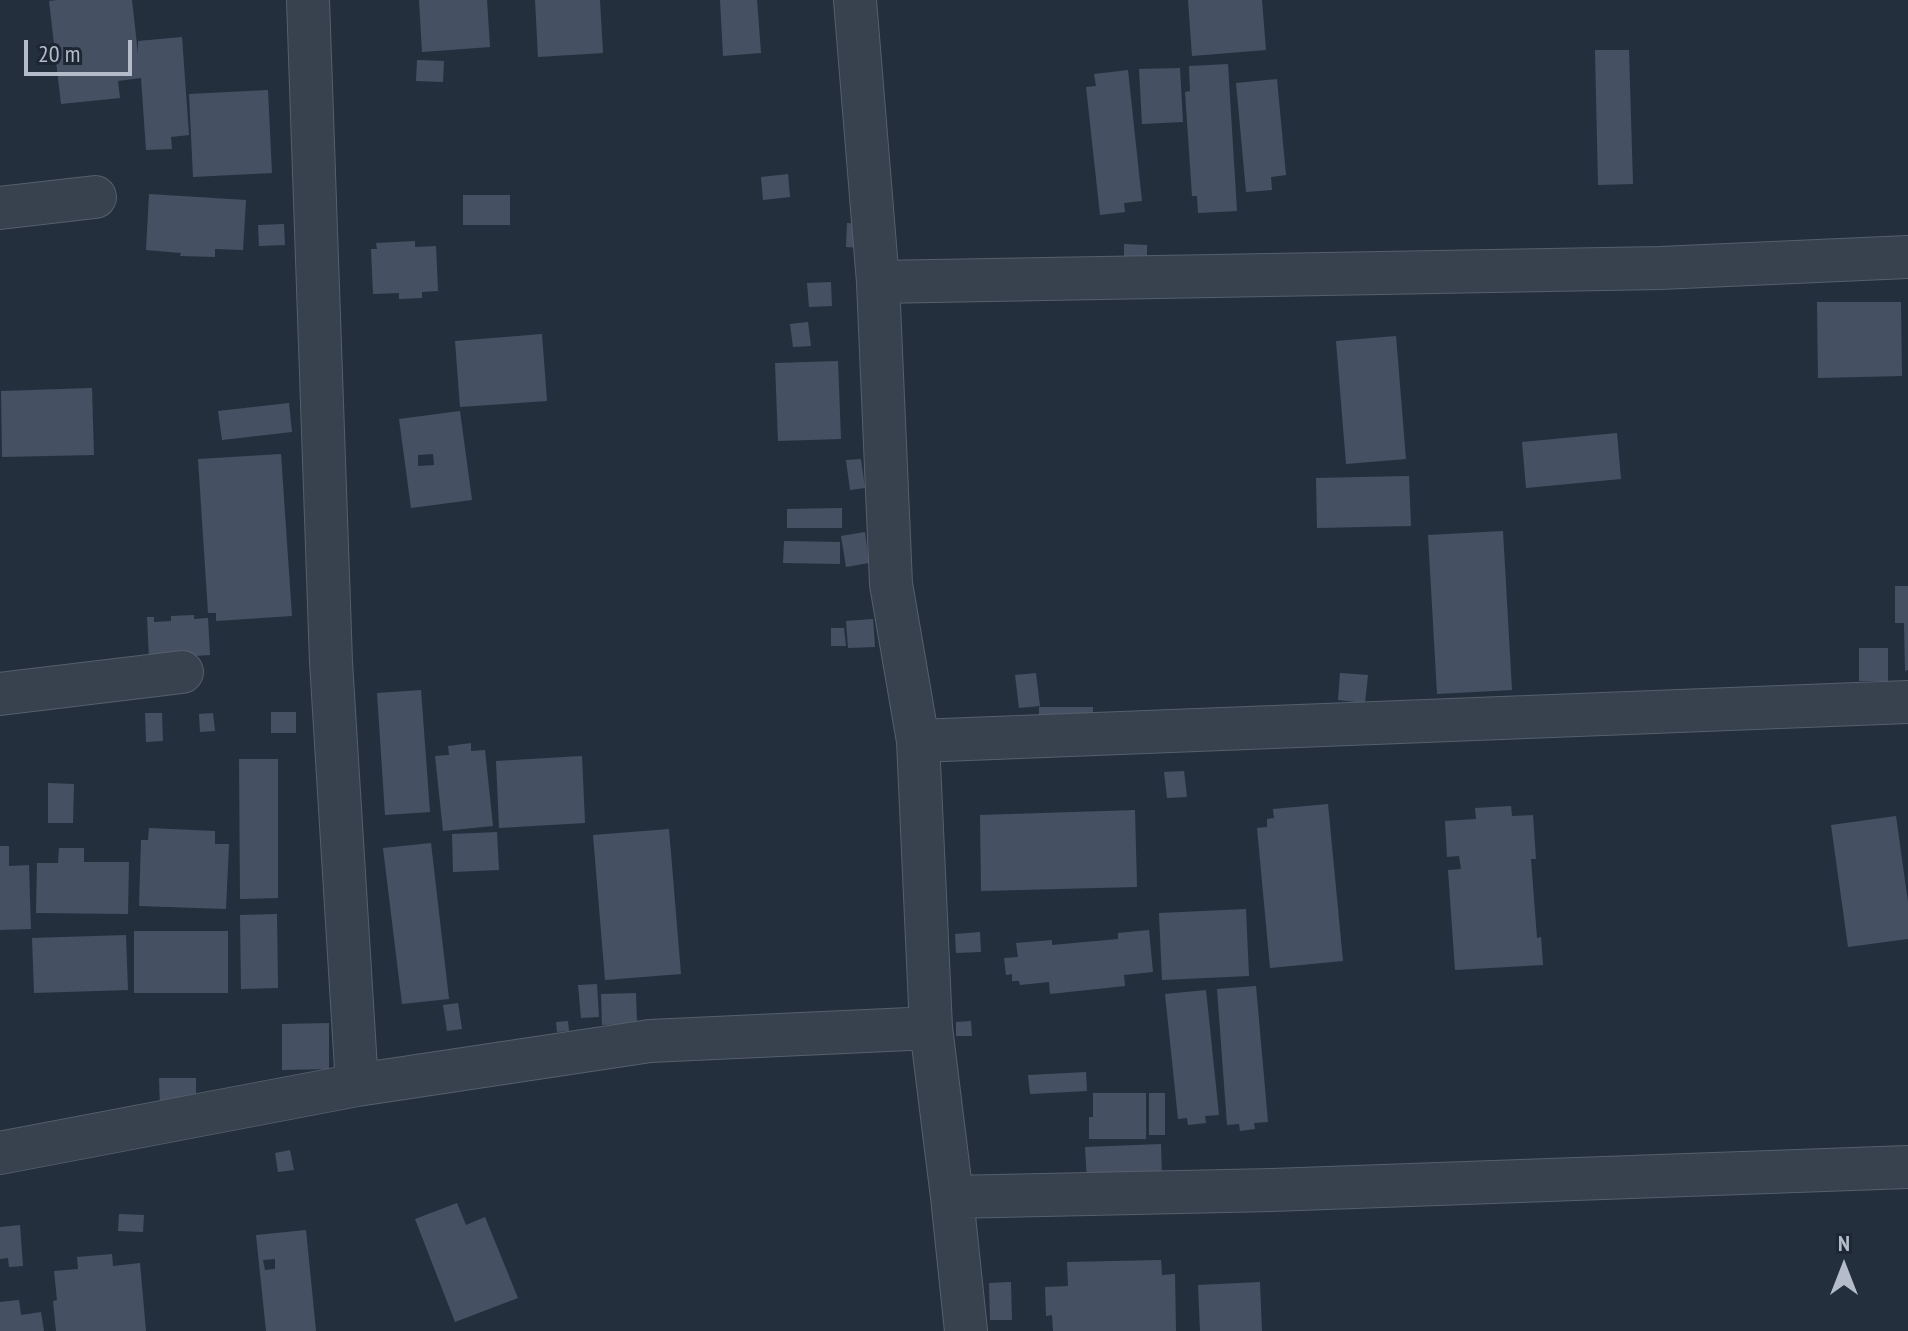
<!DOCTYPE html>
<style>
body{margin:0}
#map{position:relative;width:1908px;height:1331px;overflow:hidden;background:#242f3e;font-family:"PT Sans Narrow",sans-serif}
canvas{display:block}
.north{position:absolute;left:1804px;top:1227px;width:80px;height:80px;-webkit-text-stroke:6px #1d2633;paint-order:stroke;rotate:0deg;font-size:22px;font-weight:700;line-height:32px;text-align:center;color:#b4bcc9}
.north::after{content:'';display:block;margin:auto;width:28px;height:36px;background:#b4bcc9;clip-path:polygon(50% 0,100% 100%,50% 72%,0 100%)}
.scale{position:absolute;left:24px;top:40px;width:108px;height:36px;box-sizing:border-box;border:4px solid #b4bcc9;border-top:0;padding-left:10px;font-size:24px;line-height:28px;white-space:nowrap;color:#b4bcc9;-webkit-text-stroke:6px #1d2633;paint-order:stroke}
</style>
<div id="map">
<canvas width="1908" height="1331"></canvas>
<div class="north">N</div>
<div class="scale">20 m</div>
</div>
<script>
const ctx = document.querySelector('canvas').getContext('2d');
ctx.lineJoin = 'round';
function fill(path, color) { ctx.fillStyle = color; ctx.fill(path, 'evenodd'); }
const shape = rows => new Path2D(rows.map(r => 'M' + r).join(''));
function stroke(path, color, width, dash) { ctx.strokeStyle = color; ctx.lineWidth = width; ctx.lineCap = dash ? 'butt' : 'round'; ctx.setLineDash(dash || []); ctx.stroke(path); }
const building = shape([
 [57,0,132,0,138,54,138,41,182,37,189,135,171,137,172,149,146,150,141,78,118,81,120,98,61,104,49,1],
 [419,0,487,0,490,47,422,52],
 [535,0,600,0,603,53,538,57],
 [720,0,757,0,761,53,723,56],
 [1188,0,1262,0,1266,50,1192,56],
 [1595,50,1629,50,1633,184,1598,185],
 [417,60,444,61,443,82,416,81],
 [1228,64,1237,211,1198,213,1197,196,1192,196,1185,92,1190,91,1189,66],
 [1180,68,1183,122,1142,124,1139,69],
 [1128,70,1142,201,1124,203,1125,212,1100,215,1086,87,1096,86,1094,74],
 [1277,79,1286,175,1271,177,1272,190,1246,192,1236,83],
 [268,90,272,173,193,177,189,94],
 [788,174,790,197,763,200,761,177],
 [149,194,246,200,243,250,215,249,215,257,180,256,181,253,146,250],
 [463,195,510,195,510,225,463,225],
 [847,223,864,224,863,248,846,247],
 [284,224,285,245,259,246,258,225],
 [415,241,415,247,436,246,438,291,422,292,422,298,399,299,399,293,373,294,371,249,377,249,376,243],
 [1124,244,1147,245,1147,268,1124,268],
 [831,282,832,306,809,307,807,283],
 [1817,302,1901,302,1902,376,1818,378],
 [808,322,811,346,793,347,790,324],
 [542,334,547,401,460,407,455,341],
 [1396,336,1406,459,1346,464,1336,341],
 [838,361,841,439,778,441,775,363],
 [92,388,94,455,2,457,1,391],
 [289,403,292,432,222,440,218,411],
 [460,411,472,500,411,508,399,419],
 [433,454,434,465,418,466,418,455],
 [1617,433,1621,479,1526,488,1522,442],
 [281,454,292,616,216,621,216,613,208,613,198,459],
 [861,459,865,488,850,490,846,460],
 [1409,476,1411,526,1317,528,1316,478],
 [842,508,842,528,787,528,787,509],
 [1503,531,1512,690,1437,694,1428,535],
 [865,532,869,563,846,567,841,536],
 [784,541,840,542,840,564,783,563],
 [1895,586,1908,586,1908,670,1905,671,1904,623,1895,623],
 [194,615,194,619,208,618,210,655,149,659,147,617,154,617,154,622,171,621,171,616],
 [873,619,875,647,848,648,846,621],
 [831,628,844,628,846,646,831,646],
 [1859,648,1888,648,1888,681,1859,681],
 [1036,673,1040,706,1019,708,1015,675],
 [1340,673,1368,675,1365,703,1338,700],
 [421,690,430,812,385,815,377,693],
 [1039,707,1093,707,1093,721,1039,721],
 [271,712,296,712,296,733,271,733],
 [145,713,162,713,163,741,146,742],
 [213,713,215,731,200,732,199,714],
 [471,743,471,751,485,750,493,826,443,831,435,756,449,755,448,746],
 [582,756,585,823,499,828,496,761],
 [239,759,278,759,278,898,240,899],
 [1184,771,1187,797,1167,798,1164,772],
 [48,783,74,784,73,823,48,823],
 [1328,804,1343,961,1270,968,1257,828,1267,827,1267,819,1274,818,1273,809],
 [1511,806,1512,816,1533,815,1536,859,1531,859,1537,938,1541,937,1543,965,1455,970,1448,870,1461,869,1459,856,1447,857,1445,821,1476,819,1475,808],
 [1135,810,1137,887,981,891,980,815],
 [1896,816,1908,902,1908,939,1848,947,1831,825],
 [149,828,215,831,215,844,229,844,226,909,139,906,141,840,148,840],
 [669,829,681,974,605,980,593,835],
 [497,832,499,870,453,872,452,834],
 [431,843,449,999,402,1004,383,848],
 [0,846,9,846,9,866,29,865,31,929,0,930],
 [59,848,84,848,84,862,129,862,128,914,36,913,37,863,58,863],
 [1246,909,1249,976,1162,980,1159,913],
 [277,914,278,988,241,989,240,915],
 [1149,930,1153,972,1124,975,1125,986,1050,994,1049,982,1020,985,1019,981,1012,981,1012,974,1006,975,1004,958,1018,957,1016,943,1052,940,1052,945,1118,939,1118,933],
 [134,931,228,931,228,993,134,993],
 [980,932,981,952,956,953,955,934],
 [126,935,128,990,34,993,32,938],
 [597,984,599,1017,581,1018,578,985],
 [1256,986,1268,1122,1254,1123,1255,1129,1240,1131,1239,1124,1227,1125,1217,989],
 [1206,990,1219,1115,1205,1116,1206,1123,1188,1125,1187,1118,1178,1119,1165,994],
 [636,993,637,1024,602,1025,601,994],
 [458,1003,462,1029,447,1031,443,1005],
 [568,1021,569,1031,557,1032,556,1022],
 [971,1021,972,1036,956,1036,956,1022],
 [329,1023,329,1069,282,1070,282,1024],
 [1086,1072,1087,1091,1030,1094,1028,1075],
 [159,1078,196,1078,196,1106,160,1107],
 [1093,1093,1146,1093,1146,1139,1089,1139,1089,1117,1093,1117],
 [1149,1093,1165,1093,1165,1135,1149,1135],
 [1161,1144,1162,1178,1087,1181,1085,1147],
 [290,1150,294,1170,278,1172,275,1153],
 [457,1203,466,1225,485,1217,518,1298,455,1322,415,1219],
 [119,1214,144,1215,143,1232,118,1231],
 [20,1225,23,1266,9,1267,8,1258,0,1259,0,1227],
 [306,1230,316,1331,266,1331,256,1235],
 [275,1259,275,1269,265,1270,263,1260],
 [112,1254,113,1266,140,1263,146,1331,56,1331,53,1301,57,1300,54,1271,78,1269,77,1257],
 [1161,1260,1162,1275,1175,1274,1176,1331,1053,1331,1052,1315,1046,1316,1045,1287,1068,1286,1067,1262],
 [1011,1282,1012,1320,990,1320,989,1283],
 [1260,1282,1262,1331,1200,1331,1198,1285],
 [19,1300,21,1315,41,1312,44,1331,0,1331,0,1302]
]);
const minor = shape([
 [308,0,331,662,357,1085],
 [855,0,878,282,891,584,918,741,931,1028,952,1197,966,1331],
 [0,208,95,197],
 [878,282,1660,268,1908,257],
 [0,694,182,672],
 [918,741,1908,702],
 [0,1153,357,1085,650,1041,931,1028],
 [952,1197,1272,1190,1908,1167]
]);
fill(building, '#455162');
stroke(minor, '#565f6c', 44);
stroke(minor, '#38414e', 42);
</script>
